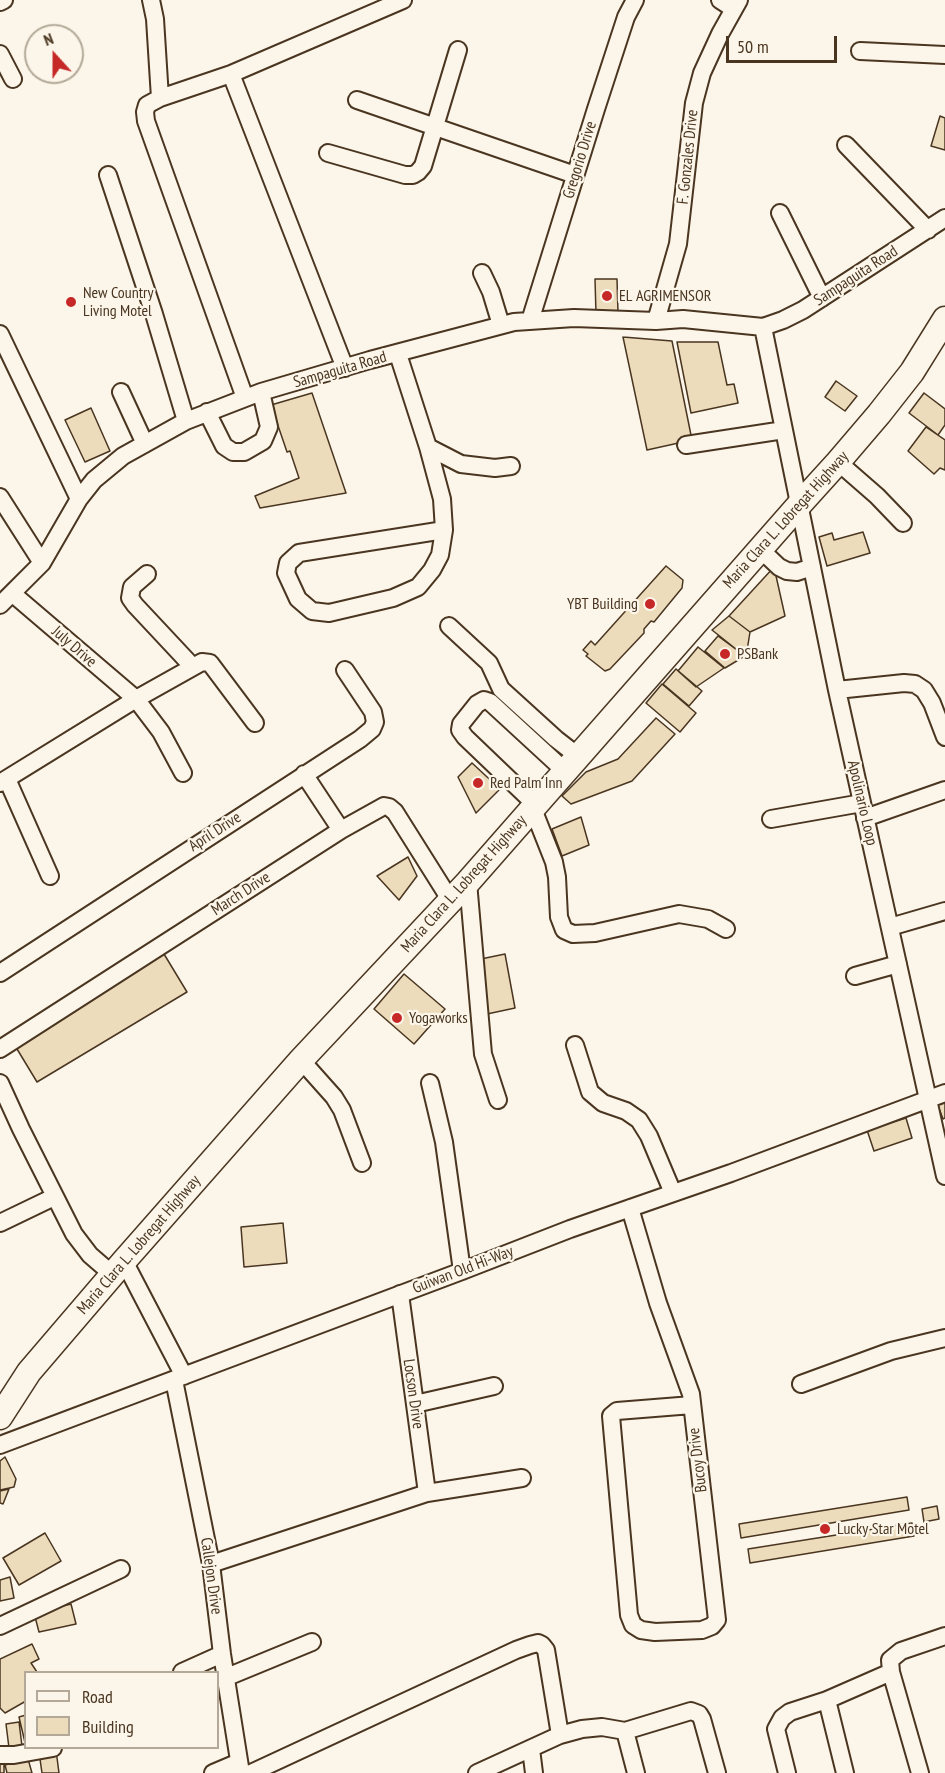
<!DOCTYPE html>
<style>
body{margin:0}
#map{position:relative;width:945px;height:1773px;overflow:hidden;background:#fbf6e9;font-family:"PT Sans Narrow",sans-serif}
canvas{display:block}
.legend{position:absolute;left:24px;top:1671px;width:195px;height:78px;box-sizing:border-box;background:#fbf6e9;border:2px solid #b4a999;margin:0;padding:8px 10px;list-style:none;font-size:18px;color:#4a3520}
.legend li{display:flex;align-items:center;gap:12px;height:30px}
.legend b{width:30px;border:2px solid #b4a999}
.north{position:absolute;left:24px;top:24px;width:60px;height:60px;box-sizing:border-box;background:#fbf6e9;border:2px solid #b4a999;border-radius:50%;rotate:339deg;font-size:16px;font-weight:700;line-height:24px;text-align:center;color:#4a3520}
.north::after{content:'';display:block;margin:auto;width:21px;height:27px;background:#c62828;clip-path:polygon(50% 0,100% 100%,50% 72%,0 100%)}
.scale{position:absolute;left:726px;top:36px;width:111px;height:27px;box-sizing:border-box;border:3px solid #4a3520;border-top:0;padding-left:8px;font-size:18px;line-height:21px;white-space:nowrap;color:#4a3520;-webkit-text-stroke:4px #fbf6e9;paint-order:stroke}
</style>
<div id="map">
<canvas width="945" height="1773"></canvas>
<ul class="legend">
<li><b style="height:8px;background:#fbf6e9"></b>Road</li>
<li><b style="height:16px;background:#ecdcbc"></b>Building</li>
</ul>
<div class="north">N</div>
<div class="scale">50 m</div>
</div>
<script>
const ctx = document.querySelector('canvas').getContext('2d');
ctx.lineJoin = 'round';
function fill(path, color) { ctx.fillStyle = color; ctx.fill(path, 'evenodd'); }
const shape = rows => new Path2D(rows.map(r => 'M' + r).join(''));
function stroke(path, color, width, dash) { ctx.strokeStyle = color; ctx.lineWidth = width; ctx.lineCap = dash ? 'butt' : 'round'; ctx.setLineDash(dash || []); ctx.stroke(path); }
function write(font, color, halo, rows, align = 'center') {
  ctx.font = font + ' "PT Sans Narrow",sans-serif'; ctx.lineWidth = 4.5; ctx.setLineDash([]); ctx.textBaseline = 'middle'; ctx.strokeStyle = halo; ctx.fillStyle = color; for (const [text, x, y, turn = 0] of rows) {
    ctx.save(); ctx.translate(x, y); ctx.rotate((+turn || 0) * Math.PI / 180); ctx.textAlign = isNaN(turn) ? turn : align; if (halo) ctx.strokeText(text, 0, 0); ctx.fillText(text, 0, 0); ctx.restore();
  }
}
const building = shape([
 [940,116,945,118,945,150,931,146,940,116],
 [595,279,617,279,618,313,596,314,595,279],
 [623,337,672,341,692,440,647,450,623,337],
 [677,342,718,342,727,385,734,384,738,403,691,413,677,342],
 [836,381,857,396,845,411,825,397,836,381],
 [312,393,346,493,260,508,255,496,299,478,290,451,287,452,271,405,312,393],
 [924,393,945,409,945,425,938,435,909,413,924,393],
 [91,408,110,451,85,462,65,420,91,408],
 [926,427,945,440,945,470,940,468,934,474,908,451,926,427],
 [863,532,870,553,827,566,819,537,832,533,834,540,863,532],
 [666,566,683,580,682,588,654,622,651,621,644,629,644,633,610,669,605,671,586,656,588,654,583,650,591,641,595,645,666,566],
 [774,567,785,616,750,632,729,616,774,567],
 [729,616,750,632,746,657,712,630,729,616],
 [718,636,745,656,725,668,705,651,718,636],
 [698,647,724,668,696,687,678,671,698,647],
 [676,669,702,691,689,706,663,684,676,669],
 [662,684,696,713,680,732,646,703,662,684],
 [656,718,675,734,632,781,571,804,562,796,586,772,618,759,656,718],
 [472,763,500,789,476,813,458,777,472,763],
 [581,817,589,845,562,856,552,829,581,817],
 [408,857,417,876,399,900,377,876,408,857],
 [164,954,187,992,37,1082,14,1044,164,954],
 [505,954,515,1008,487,1014,476,960,505,954],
 [404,974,445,1009,414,1044,374,1009,404,974],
 [945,1100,945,1118,943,1119,937,1103,945,1100],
 [906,1118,912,1138,874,1151,867,1130,906,1118],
 [283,1223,287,1263,244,1267,241,1227,283,1223],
 [5,1457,16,1479,14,1487,0,1490,0,1461,5,1457],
 [9,1489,3,1504,0,1503,0,1491,9,1489],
 [907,1497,909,1510,741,1538,739,1524,907,1497],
 [937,1506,939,1519,924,1522,922,1509,937,1506],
 [912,1523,914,1536,750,1563,748,1549,912,1523],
 [45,1533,61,1561,19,1585,3,1558,45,1533],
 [10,1577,14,1598,0,1601,0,1580,10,1577],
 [71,1604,76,1624,39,1632,34,1613,71,1604],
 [32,1644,39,1659,31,1663,37,1672,26,1672,26,1701,5,1713,0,1708,0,1659,32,1644],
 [26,1715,26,1747,19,1717,26,1715],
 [19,1722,22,1746,9,1748,6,1724,19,1722],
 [56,1750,59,1773,42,1773,39,1752,56,1750],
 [0,1759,4,1759,4,1773,0,1773,0,1759],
 [28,1759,32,1773,7,1773,5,1765,28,1759]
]);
const minor = shape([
 [151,0,155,19,160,98],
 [720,0,734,9],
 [0,2,4,0],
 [860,51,945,55],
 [0,54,13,79],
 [231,74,345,368],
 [357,100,575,175],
 [846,145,928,230],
 [328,153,405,175,413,175,418,172,423,166,458,50],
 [108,175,154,314,186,421],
 [780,213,822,298],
 [482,273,491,292,501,325],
 [530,321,596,109,626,17,635,0],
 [656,321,678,244,694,103,702,73,720,34,739,0],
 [763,327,837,690,945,1176],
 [0,334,79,499],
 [398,354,428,447,442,499,444,530,440,555,432,570,418,587,393,598,329,613,312,611,298,599,286,573,288,563,299,553,444,530],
 [121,392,145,444],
 [245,398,146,121,145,112,147,105,160,98,231,74,403,0],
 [207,412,224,446,233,452,244,452,263,441,269,427,261,392],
 [686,445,784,430],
 [428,447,461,464,495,468,511,466],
 [838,462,877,496,903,523],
 [0,497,42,563],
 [760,549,779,567,787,571,797,572,812,567],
 [147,574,132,587,130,598,135,605,193,667],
 [13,594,136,699,161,732,183,773],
 [0,605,42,563,79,499,94,480,123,456,186,421,261,392,370,360,514,322,574,318,656,321,683,319,763,327,783,320,803,310,945,218],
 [449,626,489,663,501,689,556,739,579,757],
 [837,690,904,683,915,684,924,690,932,703,945,737],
 [304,774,341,830],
 [7,779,50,876],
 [0,783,136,699,202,662,210,663,255,723],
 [536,805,465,737,460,730,461,724,477,704,484,700,490,702,566,772],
 [533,809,554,862,557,877,559,917,564,930,573,934,595,933,679,914,708,919,726,929],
 [865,818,945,790],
 [771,819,862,803],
 [468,882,483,1054,498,1100],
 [890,927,945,911],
 [0,973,360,739,372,729,375,722,373,712,345,670],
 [855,976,898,964],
 [575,1045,590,1092,603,1103,626,1111,639,1120,649,1136,673,1193],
 [0,1049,341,830,384,806,389,807,395,812,451,901],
 [301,1060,334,1097,342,1110,362,1163],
 [0,1083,21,1129,74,1234,90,1255,112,1274],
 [430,1083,444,1142,462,1271],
 [630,1208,658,1303,691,1394,717,1620,712,1626,702,1630,655,1632,641,1630,633,1625,629,1615,611,1416,617,1411,692,1405],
 [0,1223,54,1197],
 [124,1261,184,1376],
 [400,1294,427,1493],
 [174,1380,211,1564,222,1654,241,1773],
 [801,1384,891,1351,945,1338],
 [415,1404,494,1386],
 [0,1445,462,1271,570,1229,731,1173,945,1093],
 [211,1564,427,1493,522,1478],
 [0,1626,121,1569],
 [182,1672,222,1654],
 [227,1677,312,1642],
 [827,1700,845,1773],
 [625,1731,636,1773],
 [531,1749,534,1773],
 [0,1755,14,1755,53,1748],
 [213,1773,239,1762],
 [251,1773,516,1650,530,1645,538,1643,542,1645,546,1650,560,1735],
 [477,1773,560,1735,582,1729,602,1727,625,1731,691,1711,699,1714,702,1719,717,1773],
 [787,1773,776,1729,782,1718,790,1712,827,1700,891,1672],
 [920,1773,891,1672,890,1660,901,1651,945,1636]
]);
const highway = shape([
 [0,1417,29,1372,124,1261,301,1060,468,882,799,505,838,462,879,414,912,372,945,319]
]);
const markers = [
 [607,296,6,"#c62828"],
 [71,302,6,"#c62828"],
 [650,604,6,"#c62828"],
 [725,654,6,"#c62828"],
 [478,783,6,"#c62828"],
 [397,1018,6,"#c62828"],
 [825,1529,6,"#c62828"]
];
const streetNames = [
 ["F. Gonzales Drive",688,157,-84],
 ["Gregorio Drive",580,160,-73],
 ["Sampaguita Road",856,276,-33],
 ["Sampaguita Road",340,370,-16],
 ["Maria Clara L. Lobregat Highway",786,520,-48],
 ["July Drive",74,647,41],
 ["Apolinario Loop",862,803,77],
 ["April Drive",215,832,-33],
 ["Maria Clara L. Lobregat Highway",464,884,-48],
 ["March Drive",241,894,-33],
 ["Maria Clara L. Lobregat Highway",139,1245,-49],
 ["Guiwan Old Hi-Way",463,1270,-21],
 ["Locson Drive",413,1394,82],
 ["Bucoy Drive",698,1460,-97],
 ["Callejon Drive",211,1576,82]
];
const poiNames = [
 ["New Country",83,293],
 ["Living Motel",83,311],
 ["EL AGRIMENSOR",619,296],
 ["YBT Building",638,604,"right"],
 ["PSBank",737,654],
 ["Red Palm Inn",490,783],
 ["Yogaworks",409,1018],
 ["Lucky Star Motel",837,1529]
];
fill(building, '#ecdcbc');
stroke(building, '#4a3520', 1.5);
stroke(minor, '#4a3520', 20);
stroke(highway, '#4a3520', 27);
stroke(minor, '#fbf6e9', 16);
stroke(highway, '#fbf6e9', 24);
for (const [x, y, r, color] of markers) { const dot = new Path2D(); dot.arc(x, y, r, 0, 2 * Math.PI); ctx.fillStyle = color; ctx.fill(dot); stroke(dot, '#fbf6e9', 2); }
write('16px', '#4a3520', '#fbf6e9', streetNames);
write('16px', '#4a3520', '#fbf6e9', poiNames, 'left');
</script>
